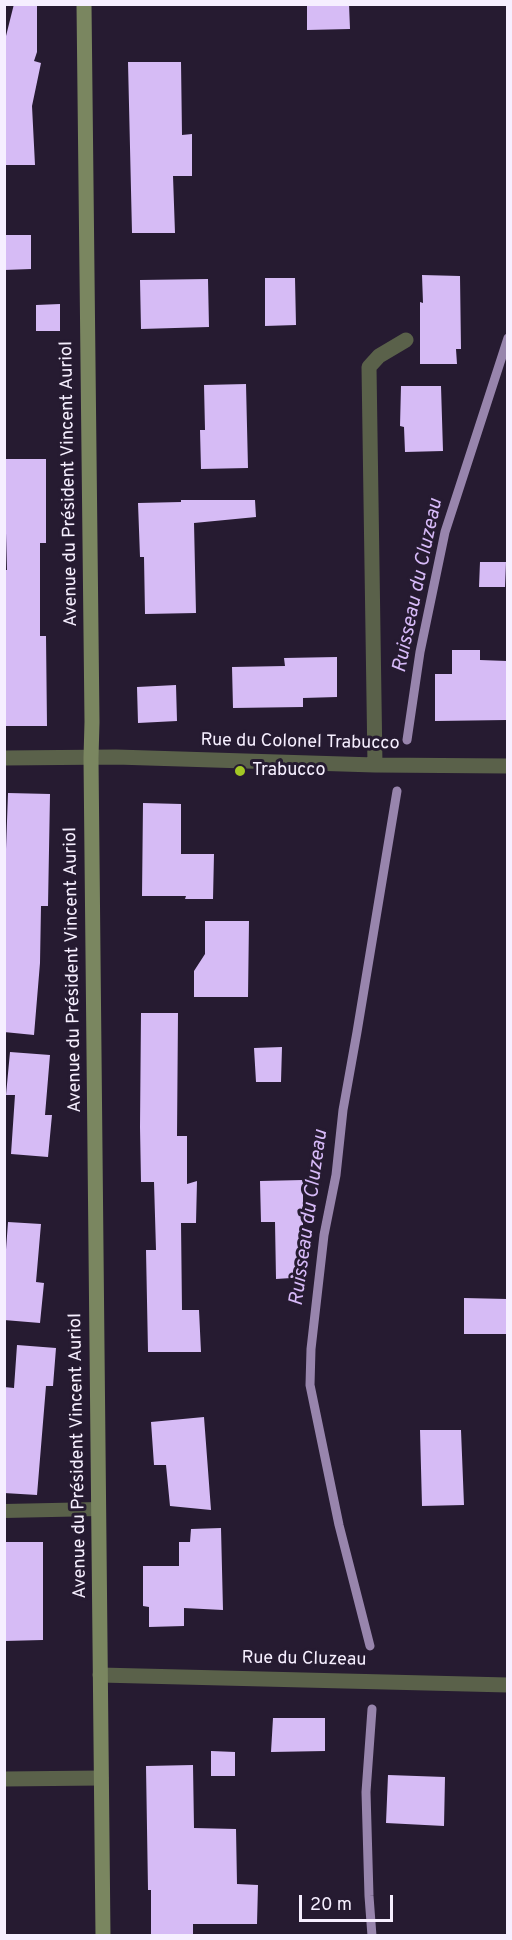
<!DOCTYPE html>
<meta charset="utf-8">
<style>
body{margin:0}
#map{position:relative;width:512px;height:1940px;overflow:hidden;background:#261b31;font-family:Overpass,sans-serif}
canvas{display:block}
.frame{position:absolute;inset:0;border:6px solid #f6efff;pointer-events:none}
.scale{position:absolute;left:299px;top:1895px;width:94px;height:27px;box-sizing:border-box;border:3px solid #f6efff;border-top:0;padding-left:8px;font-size:18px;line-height:21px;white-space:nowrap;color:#f6efff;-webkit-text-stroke:4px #261b31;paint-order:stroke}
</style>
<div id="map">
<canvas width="512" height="1940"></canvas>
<div class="frame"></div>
<div class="scale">20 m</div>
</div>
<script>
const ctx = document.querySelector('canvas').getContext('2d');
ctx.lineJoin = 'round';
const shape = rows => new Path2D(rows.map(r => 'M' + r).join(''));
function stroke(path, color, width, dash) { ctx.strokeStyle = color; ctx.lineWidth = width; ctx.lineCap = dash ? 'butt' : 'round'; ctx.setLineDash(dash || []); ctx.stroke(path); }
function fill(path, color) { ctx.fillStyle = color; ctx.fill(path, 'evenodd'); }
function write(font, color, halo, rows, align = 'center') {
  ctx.font = font + ' Overpass,sans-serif'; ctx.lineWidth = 6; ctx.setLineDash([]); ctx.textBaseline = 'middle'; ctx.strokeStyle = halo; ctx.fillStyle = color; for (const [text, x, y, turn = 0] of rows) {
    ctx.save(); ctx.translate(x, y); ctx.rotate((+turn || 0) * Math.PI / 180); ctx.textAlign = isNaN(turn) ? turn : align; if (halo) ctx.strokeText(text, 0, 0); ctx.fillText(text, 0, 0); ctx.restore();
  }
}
const stream = shape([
 [407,740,420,652,445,532,508,338],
 [370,1646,339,1525,310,1385,311,1349,324,1235,336,1175,343,1110,357,1032,397,791],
 [372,1709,366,1792,369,1896,372,1936]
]);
const building = shape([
 [14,4,37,4,37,52,34,61,41,63,32,106,35,165,4,165,4,44],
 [307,4,349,4,350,29,307,30],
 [128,62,181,62,182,135,192,134,192,176,173,176,175,233,132,233],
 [4,235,31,235,31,269,4,270],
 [422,275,460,276,461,349,456,349,457,364,420,364,420,302,423,303],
 [265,278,295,278,296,325,265,326],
 [208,279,209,327,141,329,140,280],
 [60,304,60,331,36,331,36,305],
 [246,384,248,468,201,469,200,430,205,430,204,385],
 [401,386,441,386,443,451,405,452,404,427,400,426],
 [4,459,46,459,46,543,40,543,40,636,46,636,47,726,4,726,4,570,7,570],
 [181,500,255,500,256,517,194,523,196,613,145,614,144,557,140,557,138,503,181,502],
 [480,562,506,562,505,587,479,587],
 [452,650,480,650,480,660,507,661,507,720,435,721,435,674,452,674],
 [337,657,337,697,303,698,303,707,233,708,232,667,285,666,284,658],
 [176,685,177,721,138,723,137,687],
 [8,793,50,794,48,906,41,906,40,963,34,1035,4,1032,4,905],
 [143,803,181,804,181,854,214,854,213,899,185,899,186,896,142,896],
 [205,921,249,921,248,997,194,997,194,971,205,954],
 [141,1013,178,1013,177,1136,187,1136,187,1184,197,1181,196,1223,181,1223,182,1310,199,1310,201,1352,148,1352,146,1250,156,1250,154,1182,141,1182,140,1127],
 [282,1047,281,1082,256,1082,254,1048],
 [10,1052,50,1055,45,1115,52,1115,48,1157,11,1154,15,1095,6,1095],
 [303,1180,303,1240,309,1240,307,1277,276,1279,275,1222,261,1222,260,1181],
 [8,1222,41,1224,36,1282,44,1283,40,1323,4,1320,4,1277],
 [464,1298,507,1299,507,1334,464,1334],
 [17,1345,56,1348,53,1386,46,1386,37,1495,4,1493,4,1387,14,1388],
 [204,1417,211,1510,170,1506,166,1465,154,1465,151,1422],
 [420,1430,461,1430,464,1505,422,1506],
 [221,1528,223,1610,184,1608,184,1626,149,1627,149,1607,143,1606,143,1566,179,1566,179,1542,190,1542,191,1529],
 [4,1542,43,1542,43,1640,4,1641],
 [273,1718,325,1718,325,1751,271,1752],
 [211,1751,235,1752,235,1776,211,1776],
 [193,1765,194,1828,236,1829,237,1884,258,1885,257,1924,193,1924,193,1935,151,1935,151,1890,148,1890,146,1766],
 [388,1775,445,1777,444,1826,386,1823]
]);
const service = shape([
 [4,1511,99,1509]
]);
const minor = shape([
 [4,758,116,757,375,765,508,766],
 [375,765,369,367,379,356,406,340],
 [100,1675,508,1685],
 [4,1779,101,1778]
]);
const secondary = shape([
 [84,4,92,722,91,758,103,1936]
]);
const markers = [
 [240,771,6,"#a4c825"]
];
const streetNames = [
 ["Avenue du Président Vincent Auriol",70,484,-91],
 ["Rue du Colonel Trabucco",300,743,1],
 ["Avenue du Président Vincent Auriol",74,970,-91],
 ["Avenue du Président Vincent Auriol",79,1456,-91],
 ["Rue du Cluzeau",304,1660,1]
];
const poiNames = [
 ["Trabucco",252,771]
];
const waterNames = [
 ["Ruisseau du Cluzeau",419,586,-78],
 ["Ruisseau du Cluzeau",310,1218,-82]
];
stroke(stream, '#9885ad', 9);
fill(building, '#d6bbf5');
stroke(service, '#5a614a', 14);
stroke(minor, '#5a614a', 15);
stroke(secondary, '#7a8660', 15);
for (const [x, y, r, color] of markers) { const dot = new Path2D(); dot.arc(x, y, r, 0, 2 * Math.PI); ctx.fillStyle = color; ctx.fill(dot); stroke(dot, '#261b31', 2); }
write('18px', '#f6efff', '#261b31', streetNames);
write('18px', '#f6efff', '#261b31', poiNames, 'left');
write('italic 20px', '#d7baf8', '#261b31', waterNames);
</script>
